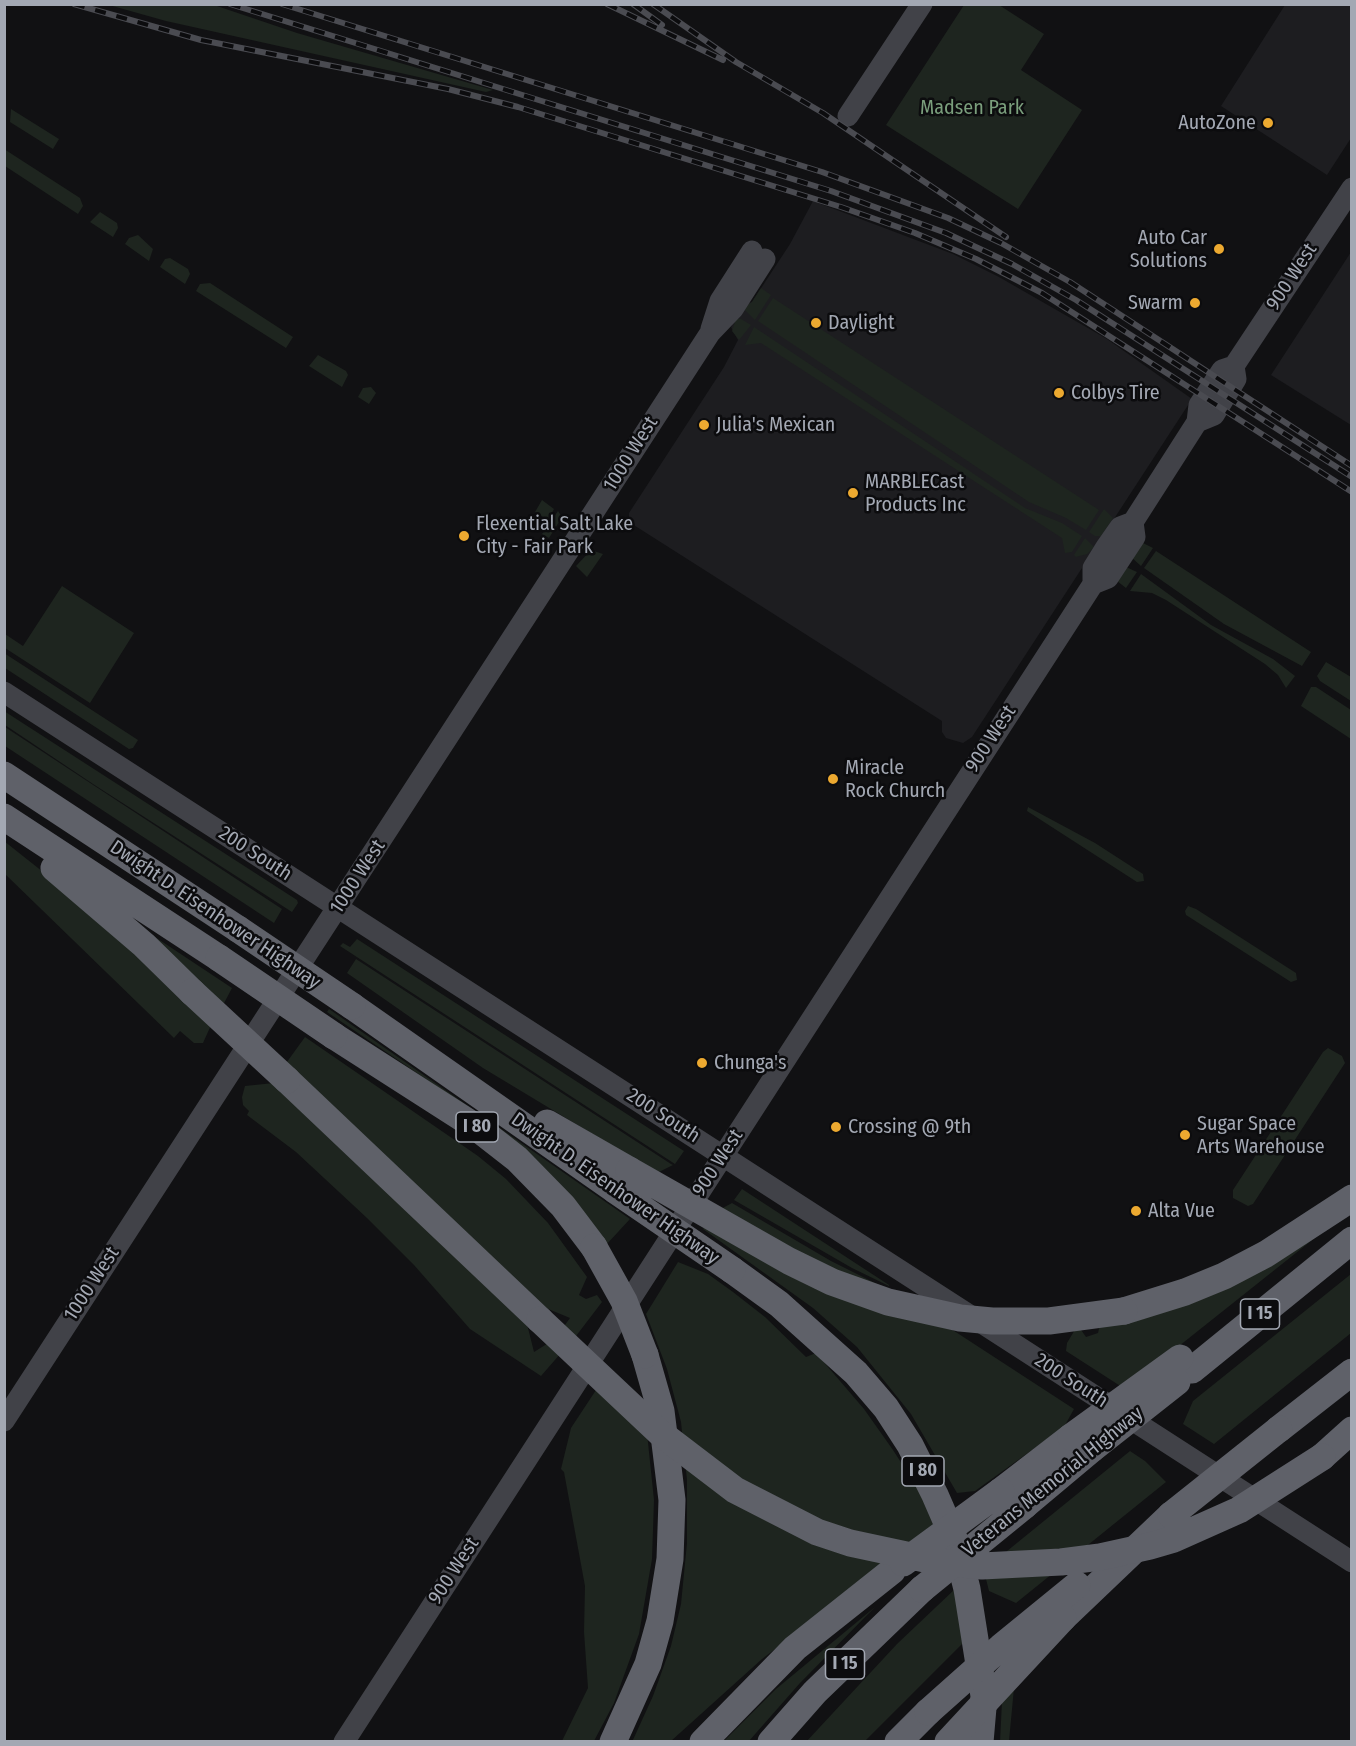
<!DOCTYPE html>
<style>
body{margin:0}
#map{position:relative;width:1356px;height:1746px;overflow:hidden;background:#111113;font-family:"Fira Sans Condensed",sans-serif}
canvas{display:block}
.frame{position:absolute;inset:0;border:6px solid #a3a8b3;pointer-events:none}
</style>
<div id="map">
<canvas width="1356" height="1746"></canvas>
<div class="frame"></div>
</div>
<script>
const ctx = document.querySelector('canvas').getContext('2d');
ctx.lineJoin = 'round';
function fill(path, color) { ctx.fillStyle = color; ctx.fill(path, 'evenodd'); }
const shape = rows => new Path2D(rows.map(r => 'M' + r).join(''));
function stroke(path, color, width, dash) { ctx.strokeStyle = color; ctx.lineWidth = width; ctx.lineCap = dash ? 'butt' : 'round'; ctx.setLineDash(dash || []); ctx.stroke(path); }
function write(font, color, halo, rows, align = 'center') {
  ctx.font = font + ' "Fira Sans Condensed",sans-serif'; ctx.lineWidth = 5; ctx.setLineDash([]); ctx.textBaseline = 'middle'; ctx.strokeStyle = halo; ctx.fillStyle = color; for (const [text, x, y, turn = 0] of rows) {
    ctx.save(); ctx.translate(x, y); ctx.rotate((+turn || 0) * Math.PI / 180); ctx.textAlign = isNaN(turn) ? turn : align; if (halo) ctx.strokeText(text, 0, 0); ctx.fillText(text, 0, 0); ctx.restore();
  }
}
const built = shape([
 [1285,5,1351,5,1351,138,1327,175,1221,106],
 [813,201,953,254,999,277,1107,339,1192,399,972,737,963,743,946,738,942,732,942,721,629,522,629,513,724,367,738,340,731,327,746,304,752,302,790,244],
 [1351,252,1351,425,1271,375]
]);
const green = shape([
 [109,5,214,5,297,33,493,90,486,92,166,21],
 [964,5,999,5,1044,34,1021,70,1082,110,1018,209,886,125],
 [11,109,59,139,53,149,10,122],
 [4,149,80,198,83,206,78,214,5,166],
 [100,212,117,223,118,228,113,237,90,222],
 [138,235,153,249,149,261,125,244,129,238],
 [170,258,188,269,190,274,185,284,160,267,165,259],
 [210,283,293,337,286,348,196,291,200,284],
 [761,288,771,295,755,320,743,308,752,302],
 [773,298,1099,510,1086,530,1066,518,1029,502,758,321],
 [736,319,741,319,751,325,739,340,732,331],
 [754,327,1025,508,1062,523,1082,536,1072,552,1065,553,1062,538,761,343,745,345],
 [318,355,346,371,348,375,342,387,309,366],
 [371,387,376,393,369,404,358,397,363,388],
 [542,500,554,509,548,520,535,512],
 [1104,509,1113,518,1101,536,1095,536,1089,532],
 [558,511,562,517,549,538,542,534],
 [1085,538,1094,547,1087,554,1076,557,1074,555],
 [1141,542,1153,548,1141,566,1131,557],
 [591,550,603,554,587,577,576,566],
 [1156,551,1311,652,1302,666,1224,624,1144,568],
 [1126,567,1137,572,1126,588,1117,581],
 [1141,574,1211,625,1273,659,1295,676,1286,688,1278,675,1265,664,1166,600,1152,593,1130,591],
 [62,586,134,633,90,703,5,648,5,634,23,646],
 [4,653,138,740,133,748,129,749,5,668],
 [1326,662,1351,677,1351,701,1320,681,1317,676],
 [1311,687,1316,687,1351,710,1351,739,1301,706],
 [4,711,297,900,298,903,292,912,93,784,5,725],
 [5,727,282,909,274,923,5,746],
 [1028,807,1095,843,1143,874,1144,881,1137,882,1027,811],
 [4,841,86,906,212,1023,203,1043,194,1043,180,1031,174,1038,5,874],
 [1188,906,1196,909,1296,973,1297,980,1291,982,1186,915,1185,911],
 [137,925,232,988,222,1007],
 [357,939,633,1118,684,1151,675,1164,340,946,343,943,350,947],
 [356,959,671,1164,673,1165,657,1173,483,1068,347,973],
 [329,1009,494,1124,630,1219,606,1245,470,1109,327,1012],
 [305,1037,478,1156,506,1179,548,1223,587,1277,579,1295,586,1299,597,1295,602,1302,573,1340,562,1329,570,1318,541,1306,284,1066],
 [1328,1048,1342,1056,1345,1063,1253,1204,1248,1206,1233,1198,1233,1190,1323,1052],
 [274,1083,527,1324,534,1352,550,1342,561,1353,541,1376,470,1329,414,1265,367,1218,296,1152,247,1115,249,1111,243,1105,242,1097,245,1086],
 [742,1189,889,1285,889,1286,852,1268,734,1200],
 [732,1203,831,1261,893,1292,848,1280,719,1210],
 [707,1223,945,1325,1074,1409,1064,1427,975,1491,957,1493,911,1414,857,1347,813,1308,703,1229],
 [1316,1237,1125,1389,1066,1351,1067,1343,1076,1328,1079,1327,1086,1337,1098,1333,1100,1324],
 [678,1262,708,1274,733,1292,765,1317,806,1357,816,1353,864,1409,893,1450,922,1495,936,1527,762,1659,671,1741,632,1742,653,1696,671,1646,681,1604,687,1543,687,1480,681,1422,667,1369,646,1314],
 [1351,1274,1351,1333,1214,1444,1183,1424,1193,1401],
 [598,1387,647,1433,654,1500,652,1559,639,1634,614,1703,594,1741,562,1741,588,1688,584,1632,585,1586,564,1472,561,1469,571,1428],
 [1130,1451,1145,1461,1166,1482,1016,1603,989,1591,984,1571,996,1560],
 [955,1589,963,1643,865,1741,806,1742,897,1644],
 [875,1607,800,1683,749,1741,723,1742,776,1689],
 [1014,1688,1009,1741,1000,1742,1002,1701]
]);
const secondary = shape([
 [848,116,922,4],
 [711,329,720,301,752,251],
 [1197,422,1214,415,1236,379,1234,366],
 [1093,584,1108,578,1135,537,1133,522],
 [4,692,1352,1562],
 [4,1421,710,333,733,309,765,259],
 [344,1742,1093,584,1093,568,1106,547,1120,527,1133,522,1197,422,1199,405,1222,370,1234,366,1352,188]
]);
const highway = shape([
 [4,775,238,929],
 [4,817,219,958],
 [54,868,144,945,192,992],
 [352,1006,615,1190],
 [334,1036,476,1127,517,1159,563,1206,594,1247],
 [287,1080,540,1320],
 [547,1123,629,1170],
 [732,1270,779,1304,856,1373,886,1408,910,1445,935,1495,955,1541,967,1589,984,1696,980,1742],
 [1124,1311,1185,1292,1224,1276,1266,1254,1352,1198],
 [1192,1370,1352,1240],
 [1279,1429,1352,1372],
 [1322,1457,1352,1430],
 [1001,1491,1071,1437],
 [1024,1506,1092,1449],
 [1063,1618,1171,1515],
 [613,1742,648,1664,660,1621,670,1559,672,1500,666,1451,661,1411,645,1355],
 [703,1742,795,1648,892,1571],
 [771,1742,815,1692,922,1589],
 [898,1742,928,1712]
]);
const rail = shape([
 [74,4,201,40,448,89,518,107,841,207,915,233,976,259,1042,293,1352,492],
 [230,4,831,191,946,233,1012,264,1076,300,1352,477],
 [282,4,822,172,948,218,1001,243,1070,282,1352,466],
 [607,4,723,60],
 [633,4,662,25],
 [653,4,736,62,823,113,1006,237]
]);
const highwayBridge = shape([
 [238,929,352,1006],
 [219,958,334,1036],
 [192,992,287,1080],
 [629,1170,789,1261,832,1282,888,1302,960,1318,992,1321,1049,1321,1124,1311],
 [615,1190,732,1270],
 [594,1247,624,1301,645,1355],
 [540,1320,659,1432,735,1490,817,1532,850,1543,939,1562,982,1566,1061,1562,1100,1557,1150,1546,1174,1539,1239,1510,1322,1457],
 [1071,1437,1180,1358],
 [1092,1449,1177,1382],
 [1171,1515,1279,1429],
 [903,1563,1001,1491],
 [922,1589,1024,1506],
 [928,1712,1001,1647,1077,1585],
 [948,1742,1063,1618]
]);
const markers = [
 [1268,123,6,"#eca930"],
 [1219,249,6,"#eca930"],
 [1195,303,6,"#eca930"],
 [816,323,6,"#eca930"],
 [1059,393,6,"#eca930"],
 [704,425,6,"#eca930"],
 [853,493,6,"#eca930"],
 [464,536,6,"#eca930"],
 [833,779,6,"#eca930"],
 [702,1063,6,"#eca930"],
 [836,1127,6,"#eca930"],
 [1185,1135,6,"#eca930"],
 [1136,1211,6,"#eca930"]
];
const shields = [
 [477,1127,42],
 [1260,1314,39],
 [923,1471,42],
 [845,1664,39]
];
const shieldNames = [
 ["I 80",477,1127],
 ["I 15",1260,1314],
 ["I 80",923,1471],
 ["I 15",845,1664]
];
const parkNames = [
 ["Madsen Park",972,108]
];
const poiNames = [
 ["AutoZone",1256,123,"right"],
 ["Auto Car",1207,238,"right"],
 ["Solutions",1207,261,"right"],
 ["Swarm",1183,303,"right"],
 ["Daylight",828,323],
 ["Colbys Tire",1071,393],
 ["Julia's Mexican",716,425],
 ["MARBLECast",865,482],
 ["Products Inc",865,505],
 ["Flexential Salt Lake",476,524],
 ["City - Fair Park",476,547],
 ["Miracle",845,768],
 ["Rock Church",845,791],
 ["Chunga's",714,1063],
 ["Sugar Space",1197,1124],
 ["Arts Warehouse",1197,1147],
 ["Crossing @ 9th",848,1127],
 ["Alta Vue",1148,1211]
];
const streetNames = [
 ["900 West",1292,277,-57],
 ["1000 West",631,454,-58],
 ["900 West",991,739,-57],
 ["200 South",255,854,33],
 ["1000 West",358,877,-57],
 ["Dwight D. Eisenhower Highway",215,915,34],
 ["200 South",663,1116,33],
 ["900 West",718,1163,-57],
 ["Dwight D. Eisenhower Highway",615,1189,35],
 ["1000 West",92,1284,-57],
 ["200 South",1071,1381,33],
 ["Veterans Memorial Highway",1053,1482,-39],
 ["900 West",454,1571,-57]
];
fill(built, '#1d1d20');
fill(green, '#1e251f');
stroke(secondary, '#414248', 21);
stroke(highway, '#5f6169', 27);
stroke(rail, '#4a4b51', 6);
stroke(rail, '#0c0c0e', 4, [11]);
stroke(highwayBridge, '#5f6169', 27);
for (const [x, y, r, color] of markers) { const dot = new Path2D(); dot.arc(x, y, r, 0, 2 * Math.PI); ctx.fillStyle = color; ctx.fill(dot); stroke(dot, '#0c0c0e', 2); }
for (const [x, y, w] of shields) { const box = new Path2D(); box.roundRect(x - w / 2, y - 15, w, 30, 4.5); ctx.fillStyle = '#0c0c0e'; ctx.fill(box); stroke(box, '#a3a8b3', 1.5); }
write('bold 18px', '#a3a8b3', null, shieldNames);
write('20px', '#7a9e7c', '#0c0c0e', parkNames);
write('20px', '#a3a8b3', '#0c0c0e', poiNames, 'left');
write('20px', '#a3a8b3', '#0c0c0e', streetNames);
</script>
